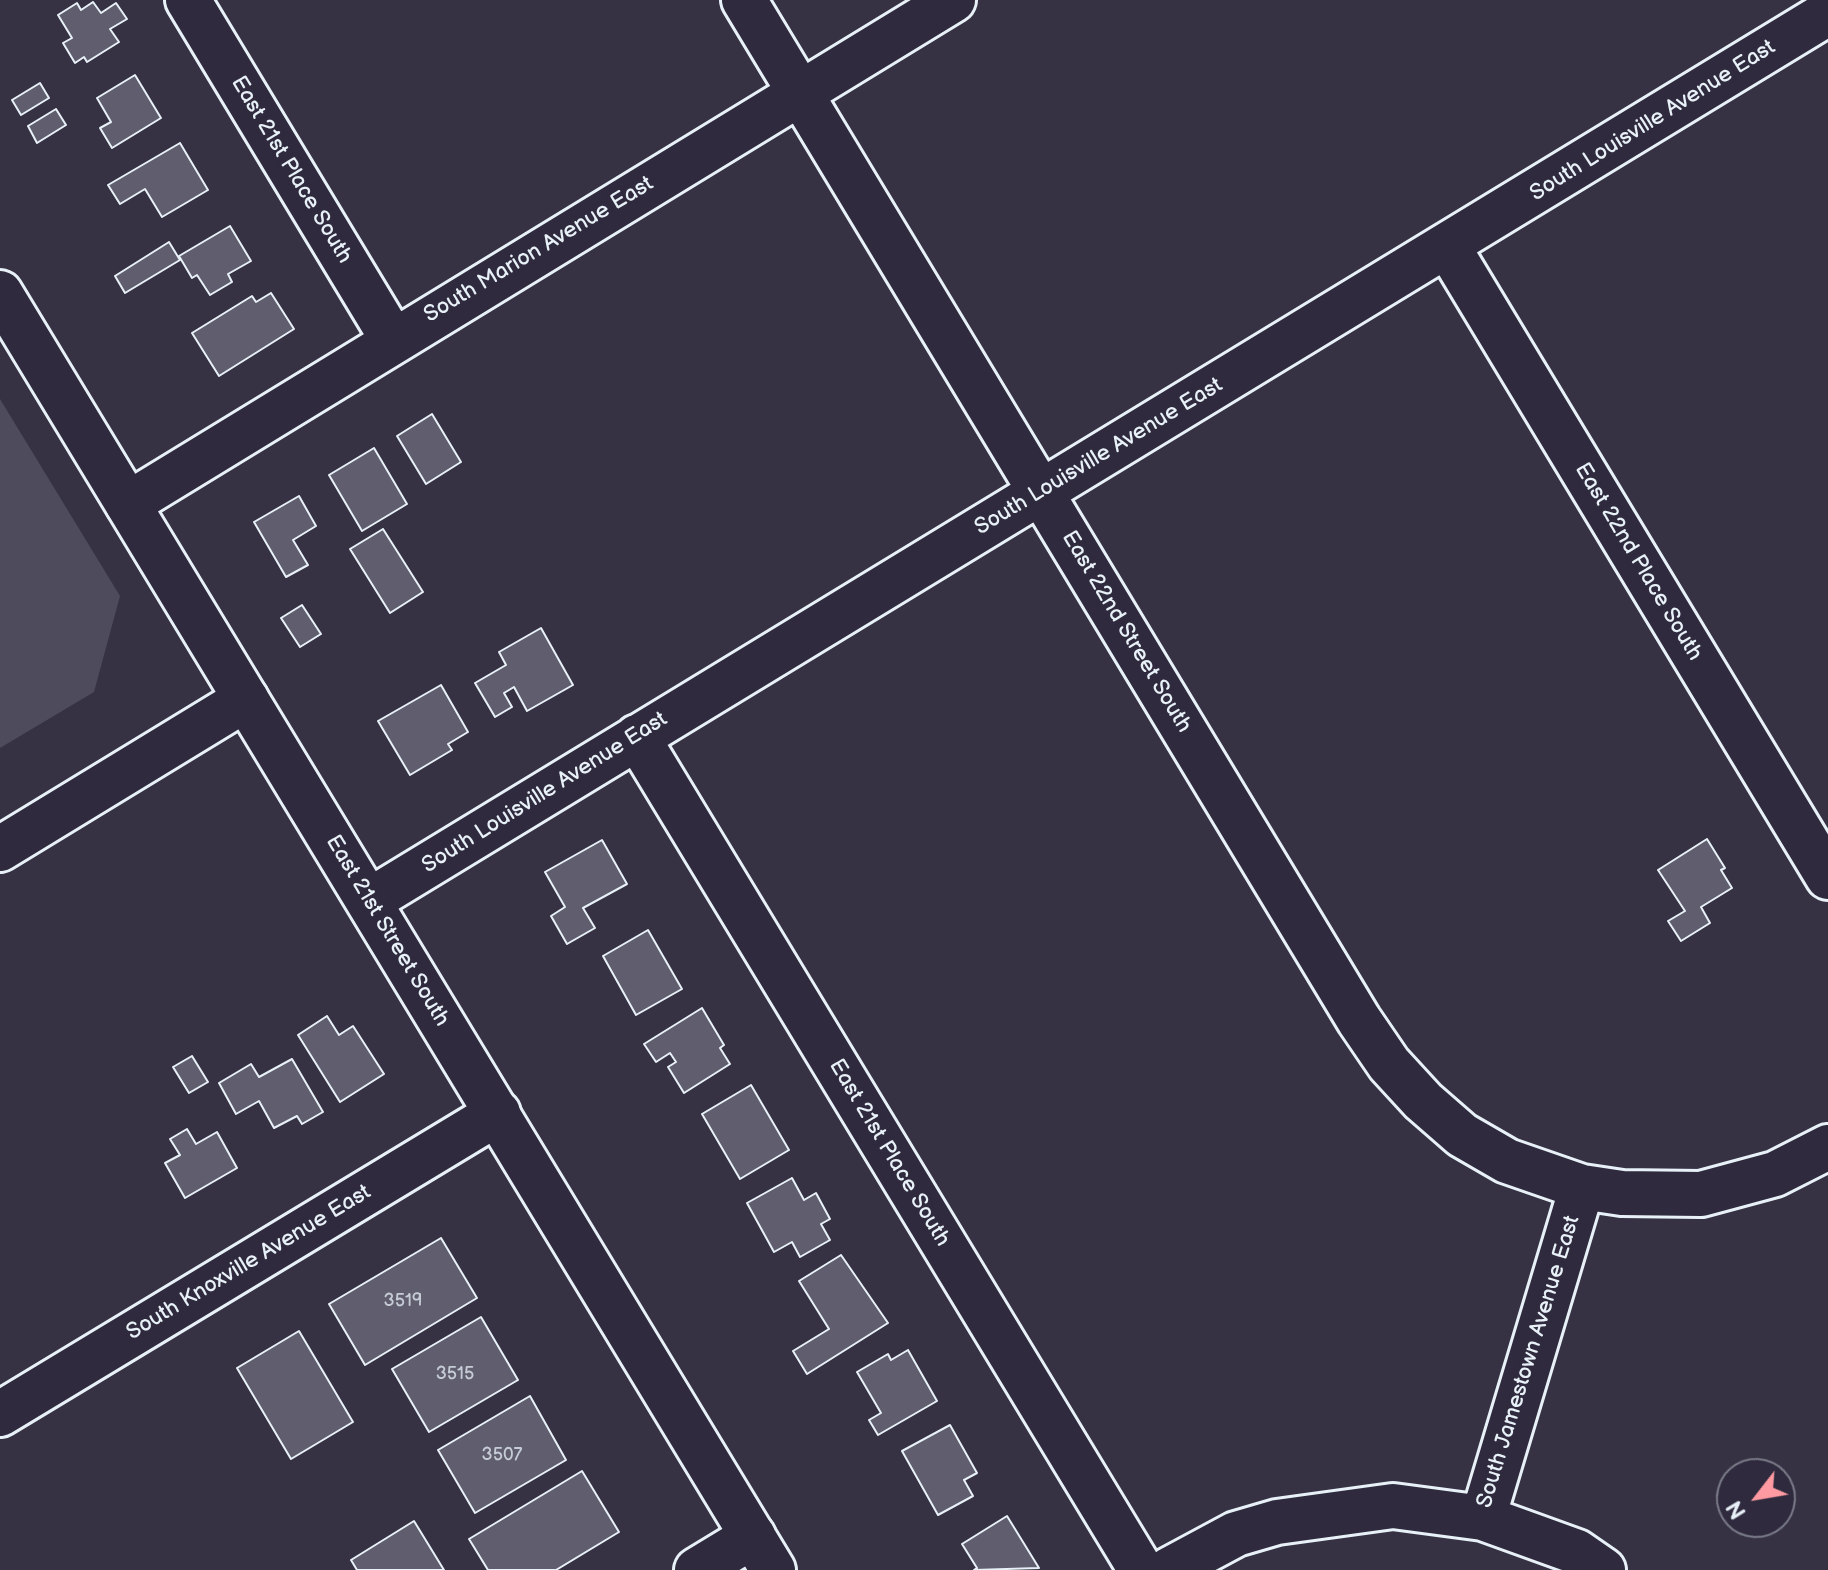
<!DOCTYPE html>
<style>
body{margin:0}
#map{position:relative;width:1828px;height:1570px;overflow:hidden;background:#363244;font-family:"Balsamiq Sans",sans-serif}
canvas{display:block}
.north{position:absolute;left:1716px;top:1458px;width:80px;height:80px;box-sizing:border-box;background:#2f2a3d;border:2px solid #797a88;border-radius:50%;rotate:239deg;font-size:22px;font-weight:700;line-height:32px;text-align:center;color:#e8f1f8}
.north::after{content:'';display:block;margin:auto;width:28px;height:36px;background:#ff9aa2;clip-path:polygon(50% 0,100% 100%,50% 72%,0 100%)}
</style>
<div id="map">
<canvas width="1828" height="1570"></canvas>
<div class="north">N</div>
</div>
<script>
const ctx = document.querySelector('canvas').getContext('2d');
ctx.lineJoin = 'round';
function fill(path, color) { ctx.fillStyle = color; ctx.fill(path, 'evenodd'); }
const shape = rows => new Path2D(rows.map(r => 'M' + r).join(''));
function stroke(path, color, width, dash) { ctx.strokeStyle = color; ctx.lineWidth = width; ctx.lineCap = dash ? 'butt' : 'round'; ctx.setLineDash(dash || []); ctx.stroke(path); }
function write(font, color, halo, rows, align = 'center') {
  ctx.font = font + ' "Balsamiq Sans",sans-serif'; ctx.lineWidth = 8; ctx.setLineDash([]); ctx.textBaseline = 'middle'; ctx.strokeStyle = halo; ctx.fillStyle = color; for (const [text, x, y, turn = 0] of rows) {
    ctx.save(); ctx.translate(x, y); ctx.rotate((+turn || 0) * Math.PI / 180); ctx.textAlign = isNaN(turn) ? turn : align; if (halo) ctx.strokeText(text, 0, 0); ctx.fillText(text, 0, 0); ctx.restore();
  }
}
const green = shape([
 [0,399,120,596,94,692,0,748]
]);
const building = shape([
 [93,2,101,13,116,3,127,19,110,29,119,42,87,62,84,57,75,63,63,43,72,38,58,15,77,3,81,10,93,2],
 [135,75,161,118,112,148,100,128,111,122,97,98,135,75],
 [40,83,49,98,21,115,12,100,40,83],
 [56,109,66,125,37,143,28,126,56,109],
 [180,143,208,190,162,217,145,189,120,204,108,185,180,143],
 [230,226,251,261,228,274,232,282,210,295,197,275,192,278,179,256,230,226],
 [169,242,180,260,125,293,115,276,169,242],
 [271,293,294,329,219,376,192,333,252,296,256,302,271,293],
 [432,414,461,462,426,484,397,436,432,414],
 [374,448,407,504,362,531,329,475,374,448],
 [299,496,316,526,293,540,308,565,286,577,254,522,299,496],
 [383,529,423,592,390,613,350,549,383,529],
 [302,605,321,634,300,647,281,618,302,605],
 [541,628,573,685,527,711,514,687,504,693,512,707,495,717,475,683,506,665,499,652,541,628],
 [441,685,468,732,448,744,452,750,410,775,378,721,441,685],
 [1707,839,1725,868,1721,870,1732,888,1701,907,1710,923,1681,941,1668,921,1685,911,1658,870,1707,839],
 [602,840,627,884,583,908,595,928,567,944,551,916,565,907,545,872,602,840],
 [648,930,682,989,636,1015,603,956,648,930],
 [702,1008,724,1045,720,1048,730,1064,684,1093,668,1067,676,1062,670,1053,656,1062,644,1044,702,1008],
 [327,1016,339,1035,353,1026,384,1074,340,1102,298,1035,327,1016],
 [192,1056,208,1082,189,1093,173,1067,192,1056],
 [292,1059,323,1112,302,1124,297,1116,274,1128,259,1101,236,1114,219,1083,251,1064,259,1077,292,1059],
 [751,1085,789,1150,740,1179,702,1114,751,1085],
 [187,1129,196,1144,217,1132,237,1168,185,1198,165,1163,180,1155,170,1139,187,1129],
 [792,1178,804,1200,816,1193,830,1219,821,1224,830,1240,800,1257,792,1242,774,1252,747,1203,792,1178],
 [441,1238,477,1298,365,1365,329,1304,441,1238],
 [841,1255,888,1323,807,1374,793,1351,829,1329,799,1281,841,1255],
 [481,1317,518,1380,429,1432,392,1369,481,1317],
 [299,1331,353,1422,291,1459,237,1368,299,1331],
 [908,1350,937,1401,878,1435,869,1420,881,1413,857,1372,888,1354,891,1360,908,1350],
 [530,1396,566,1460,475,1513,438,1450,530,1396],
 [950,1425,977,1473,964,1480,973,1496,938,1515,902,1451,950,1425],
 [582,1471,619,1532,556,1570,488,1570,469,1539,582,1471],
 [1007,1516,1039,1568,974,1570,977,1568,962,1544,1007,1516],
 [414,1521,444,1570,357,1570,351,1560,414,1521]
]);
const minor = shape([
 [188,0,393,340],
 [744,0,1359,1020,1389,1064,1423,1101,1462,1135,1507,1161,1582,1187,1622,1193,1701,1194,1775,1174,1828,1147],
 [1448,247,1828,877],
 [128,504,953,0],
 [637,737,1141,1570],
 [0,849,246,699],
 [369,901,1828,13],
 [0,1414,498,1113],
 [1483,1518,1582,1187],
 [697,1570,753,1536],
 [1169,1570,1236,1534,1277,1522,1393,1506,1483,1518,1577,1552,1603,1570]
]);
const major = shape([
 [0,293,773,1570]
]);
const numberNames = [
 ["3519",403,1301],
 ["3515",455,1374],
 ["3507",502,1455]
];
const streetNames = [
 ["South Louisville Avenue East",1653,121,-32],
 ["East 21st Place South",291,170,59],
 ["South Marion Avenue East",539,250,-31],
 ["South Louisville Avenue East",1099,457,-31],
 ["East 22nd Place South",1638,562,59],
 ["East 22nd Street South",1126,632,59],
 ["South Louisville Avenue East",545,793,-32],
 ["East 21st Street South",387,931,59],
 ["East 21st Place South",889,1153,59],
 ["South Knoxville Avenue East",249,1263,-31],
 ["South Jamestown Avenue East",1529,1362,-73]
];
fill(green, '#4d4b5c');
fill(building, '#605e6e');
stroke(building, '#e8f1f8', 2);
stroke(minor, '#e8f1f8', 50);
stroke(major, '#e8f1f8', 50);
stroke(minor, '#2f2a3d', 44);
stroke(major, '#2f2a3d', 44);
write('18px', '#c6ccd6', null, numberNames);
write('22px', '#e8f1f8', '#2f2a3d', streetNames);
</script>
